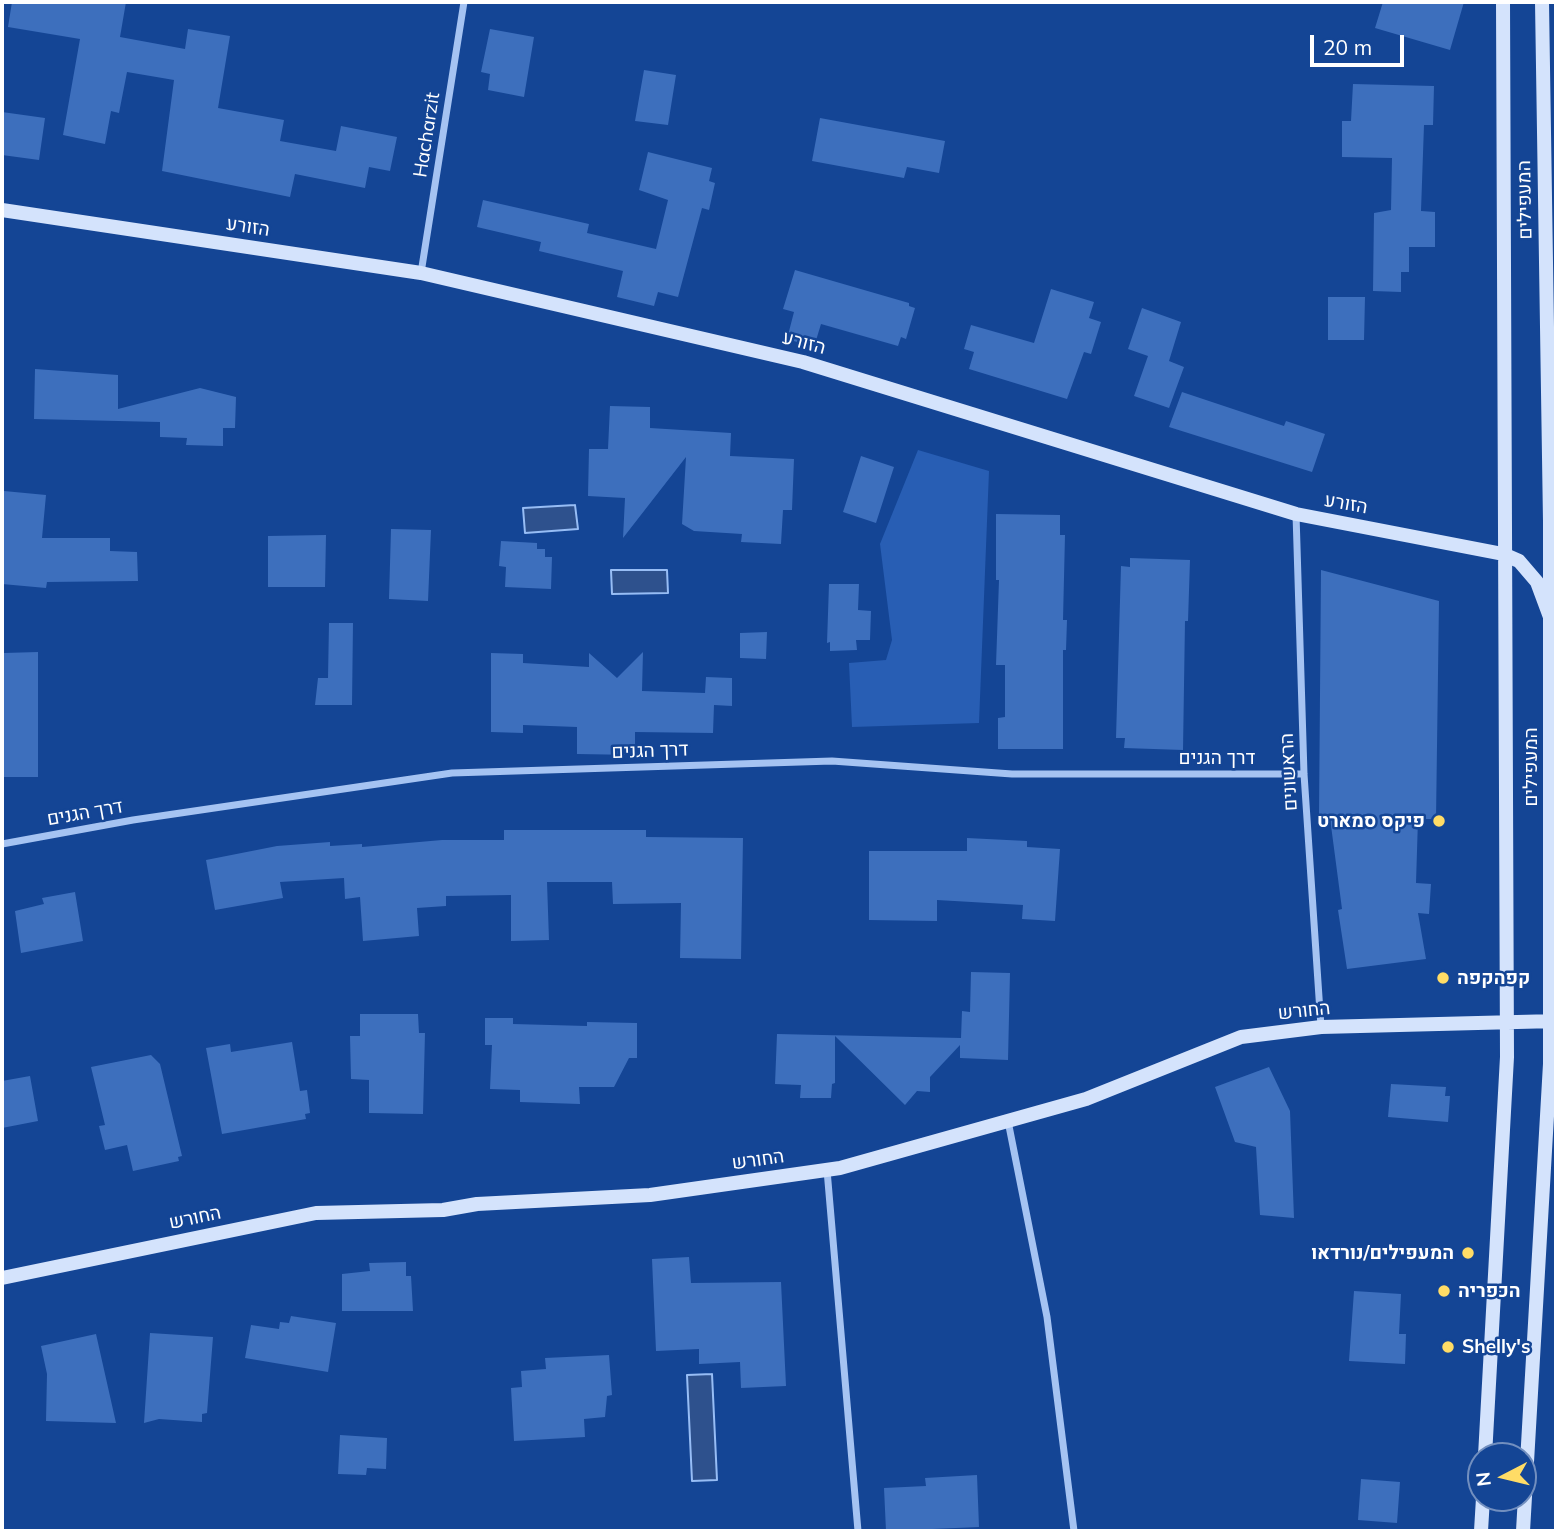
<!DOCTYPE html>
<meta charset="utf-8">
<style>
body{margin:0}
#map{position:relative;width:1558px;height:1533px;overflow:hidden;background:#144595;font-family:Mulish,sans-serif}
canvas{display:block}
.frame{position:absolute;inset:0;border:4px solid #fff;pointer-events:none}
.north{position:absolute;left:1467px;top:1442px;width:70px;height:70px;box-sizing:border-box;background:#144595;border:2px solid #728fbf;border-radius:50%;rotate:263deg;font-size:19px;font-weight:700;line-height:28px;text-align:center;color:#fff}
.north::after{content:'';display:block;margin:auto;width:24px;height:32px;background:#ffdc66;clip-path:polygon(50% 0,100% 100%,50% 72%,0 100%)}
.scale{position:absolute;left:1310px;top:35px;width:94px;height:32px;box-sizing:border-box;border:4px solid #fff;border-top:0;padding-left:9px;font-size:21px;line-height:24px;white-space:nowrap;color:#fff;-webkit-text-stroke:5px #144595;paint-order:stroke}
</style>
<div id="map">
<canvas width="1558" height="1533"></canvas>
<div class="frame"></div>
<div class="north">N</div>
<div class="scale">20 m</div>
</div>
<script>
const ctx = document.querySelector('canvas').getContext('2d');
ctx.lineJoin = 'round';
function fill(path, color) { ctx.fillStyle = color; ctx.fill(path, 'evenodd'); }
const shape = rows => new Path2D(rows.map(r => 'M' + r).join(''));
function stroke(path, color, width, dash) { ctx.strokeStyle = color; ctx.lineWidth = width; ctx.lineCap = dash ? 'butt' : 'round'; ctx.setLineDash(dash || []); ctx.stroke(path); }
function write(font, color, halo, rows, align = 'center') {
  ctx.font = font + ' Mulish,Heebo,sans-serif'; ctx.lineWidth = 5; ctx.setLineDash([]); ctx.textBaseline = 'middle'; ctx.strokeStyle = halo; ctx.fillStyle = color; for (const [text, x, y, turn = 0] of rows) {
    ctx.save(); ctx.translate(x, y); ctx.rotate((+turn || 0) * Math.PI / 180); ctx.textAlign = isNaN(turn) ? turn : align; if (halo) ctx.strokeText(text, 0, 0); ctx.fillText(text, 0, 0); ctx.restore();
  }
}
const green = shape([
 [918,450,989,471,979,723,852,727,849,663,886,660,892,640,880,544]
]);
const water = shape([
 [575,505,578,529,525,533,523,508,575,505],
 [611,570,667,570,668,593,612,594,611,570],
 [712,1374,717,1480,692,1481,687,1375,712,1374]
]);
const building = shape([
 [12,2,126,2,120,37,185,49,188,29,230,36,218,108,284,120,280,141,336,151,341,126,397,137,390,171,369,167,365,188,295,174,290,197,162,171,174,80,127,72,119,113,111,111,105,144,63,135,80,39,8,27],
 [1383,2,1464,2,1450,50,1375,28],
 [490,29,534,37,524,97,488,90,490,74,481,72],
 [644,70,676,75,668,125,635,121],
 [1353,84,1434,86,1433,125,1424,125,1421,211,1435,212,1435,247,1409,247,1409,272,1401,272,1401,292,1373,291,1374,213,1391,210,1392,158,1342,157,1342,121,1351,121],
 [2,112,45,118,39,160,2,155],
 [820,118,945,141,939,173,907,167,904,178,812,161],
 [648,152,712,168,709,181,715,183,709,210,702,208,678,297,658,292,654,306,617,297,623,271,539,251,541,242,477,227,483,200,589,224,587,233,656,249,668,200,639,190],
 [795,270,909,303,909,306,915,308,906,339,901,337,898,346,821,324,814,347,787,339,794,312,783,309],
 [1051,289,1094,302,1089,318,1101,322,1091,354,1084,352,1067,399,969,369,974,352,964,349,971,325,1034,343],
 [1328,297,1365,297,1364,340,1328,340],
 [1142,308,1181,322,1169,361,1184,367,1169,408,1134,396,1148,356,1128,349],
 [35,369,118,375,118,409,200,388,236,397,235,428,223,428,223,446,186,445,187,438,160,437,160,422,34,419],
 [1182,392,1284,426,1286,421,1325,434,1312,472,1169,427],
 [610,406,650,407,650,428,731,433,730,456,794,459,792,510,783,510,781,544,741,542,742,534,694,531,682,524,686,457,623,538,625,498,588,496,589,449,608,449],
 [861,456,894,467,876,523,843,512],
 [4,491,46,495,42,538,110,538,110,551,137,552,138,581,47,582,46,588,2,584],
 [996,514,1060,515,1060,535,1065,535,1063,620,1067,620,1066,650,1063,650,1063,749,998,749,998,718,1005,717,1005,665,996,665,999,580,996,580],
 [391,529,431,530,428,601,389,599],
 [326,535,325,587,268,587,268,536],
 [501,541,537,543,537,549,545,549,545,557,552,557,551,589,505,587,506,567,499,566],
 [1130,558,1190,560,1188,621,1185,621,1183,750,1124,748,1125,738,1116,738,1121,566,1130,567],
 [1321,570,1439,601,1436,819,1418,819,1416,883,1431,884,1429,914,1418,913,1426,959,1347,969,1338,910,1342,909,1330,818,1319,817],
 [829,584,859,584,858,610,871,611,870,640,856,640,857,650,830,651,830,642,827,643],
 [329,623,353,623,352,705,315,705,318,678,328,678],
 [767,632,766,659,740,658,740,633],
 [38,652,38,777,4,777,2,658,4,653],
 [643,652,642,691,705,693,706,677,732,678,732,706,714,705,713,733,635,732,635,755,577,754,577,727,523,725,523,733,491,732,491,653,523,654,523,663,589,667,589,653,617,678],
 [504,830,646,830,646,837,743,838,741,959,680,958,681,903,613,904,612,882,547,882,549,940,511,941,511,895,446,896,446,906,417,908,419,936,363,941,360,897,345,899,344,878,280,882,283,898,215,910,206,860,277,846,330,842,330,846,362,844,362,847,442,840,504,840],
 [967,838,1027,841,1027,847,1060,849,1055,921,1022,919,1023,905,937,900,937,921,869,920,869,851,967,851],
 [75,892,83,941,21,953,15,911,44,904,42,898],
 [971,972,1010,973,1008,1060,960,1058,960,1045,930,1077,930,1092,917,1091,905,1105,835,1036,835,1083,832,1084,831,1098,800,1098,801,1085,775,1084,777,1034,961,1038,962,1011,970,1012],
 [360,1014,418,1014,419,1033,425,1033,423,1114,369,1113,369,1080,351,1079,350,1036,360,1036],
 [485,1018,513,1018,513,1024,587,1026,587,1022,637,1023,637,1058,629,1058,614,1087,579,1087,580,1104,520,1102,520,1090,490,1089,492,1045,485,1045],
 [292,1042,300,1091,307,1090,310,1113,305,1114,306,1119,222,1134,206,1048,230,1044,231,1052],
 [151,1055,160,1064,182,1156,178,1157,179,1161,133,1171,127,1145,105,1150,99,1126,105,1125,91,1067],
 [1269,1067,1290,1111,1294,1218,1260,1215,1256,1147,1235,1142,1215,1087],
 [30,1076,38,1121,2,1128,2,1081],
 [1391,1084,1446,1087,1445,1096,1450,1096,1448,1122,1388,1117],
 [689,1257,691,1283,781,1282,786,1386,741,1388,740,1362,699,1364,699,1349,656,1351,652,1259],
 [406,1262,406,1276,411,1276,413,1311,342,1311,342,1274,370,1271,369,1263],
 [1354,1291,1401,1294,1399,1334,1406,1334,1405,1364,1349,1361],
 [291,1316,336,1323,328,1372,245,1358,251,1325,279,1329,280,1322,289,1323],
 [150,1333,213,1337,207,1413,202,1414,202,1422,159,1419,144,1423],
 [96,1334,116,1423,46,1421,47,1374,41,1346],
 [609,1355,612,1395,607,1396,605,1417,584,1419,585,1437,514,1441,511,1388,522,1387,521,1371,546,1369,545,1358],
 [340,1435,387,1438,386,1469,367,1468,366,1475,338,1474],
 [977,1475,979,1527,886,1531,884,1488,926,1486,925,1478],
 [1361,1479,1400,1482,1397,1523,1358,1520]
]);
const street = shape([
 [421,273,464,2],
 [1296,514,1304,774,1321,1027],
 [2,844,133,820,452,773,832,761,1012,774,1304,774],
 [1008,1121,1047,1317,1074,1531],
 [827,1170,858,1531]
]);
const secondary = shape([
 [2,210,421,273,803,362,1296,514,1503,554,1519,561,1537,582,1550,617],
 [2,1278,316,1213,443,1210,477,1204,650,1195,840,1168,1086,1099,1241,1037,1321,1027,1556,1021],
 [1485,1456,1507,1057,1503,2],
 [1481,1531,1483,1498],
 [1523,1531,1550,1064,1550,522,1542,2]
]);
const markers = [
 [1439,821,7,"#ffdc66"],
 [1443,978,7,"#ffdc66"],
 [1468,1253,7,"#ffdc66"],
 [1444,1291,7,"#ffdc66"],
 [1448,1347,7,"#ffdc66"]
];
const streetNames = [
 ["Hacharzit",427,135,-81],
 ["המעפילים",1525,200,-91],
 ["הזורע",248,227,9],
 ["הזורע",804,343,15],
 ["הזורע",1346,504,10],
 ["דרך הגנים",650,751,-2],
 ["דרך הגנים",1217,758],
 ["המעפילים",1531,767,-90],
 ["הראשונים",1289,772,-93],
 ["דרך הגנים",85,813,-10],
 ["החורש",1304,1011,-6],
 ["החורש",758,1160,-8],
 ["החורש",195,1218,-12]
];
const poiNames = [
 ["פיקס סמארט",1425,821,"right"],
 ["קפהקפה",1457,978],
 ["המעפילים/נורדאו",1454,1253,"right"],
 ["הכפריה",1458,1291],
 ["Shelly's",1462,1347]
];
fill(green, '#285eb4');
fill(water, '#2e518d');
stroke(water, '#97bdf5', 2);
fill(building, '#3d6fbd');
stroke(street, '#a5c3f2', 7);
stroke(secondary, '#d4e3fc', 14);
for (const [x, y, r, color] of markers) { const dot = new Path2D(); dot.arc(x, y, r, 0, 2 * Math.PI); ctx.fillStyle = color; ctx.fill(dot); stroke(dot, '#144595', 2.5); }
write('19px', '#fff', '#144595', streetNames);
write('bold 19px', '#fff', '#144595', poiNames, 'left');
</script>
